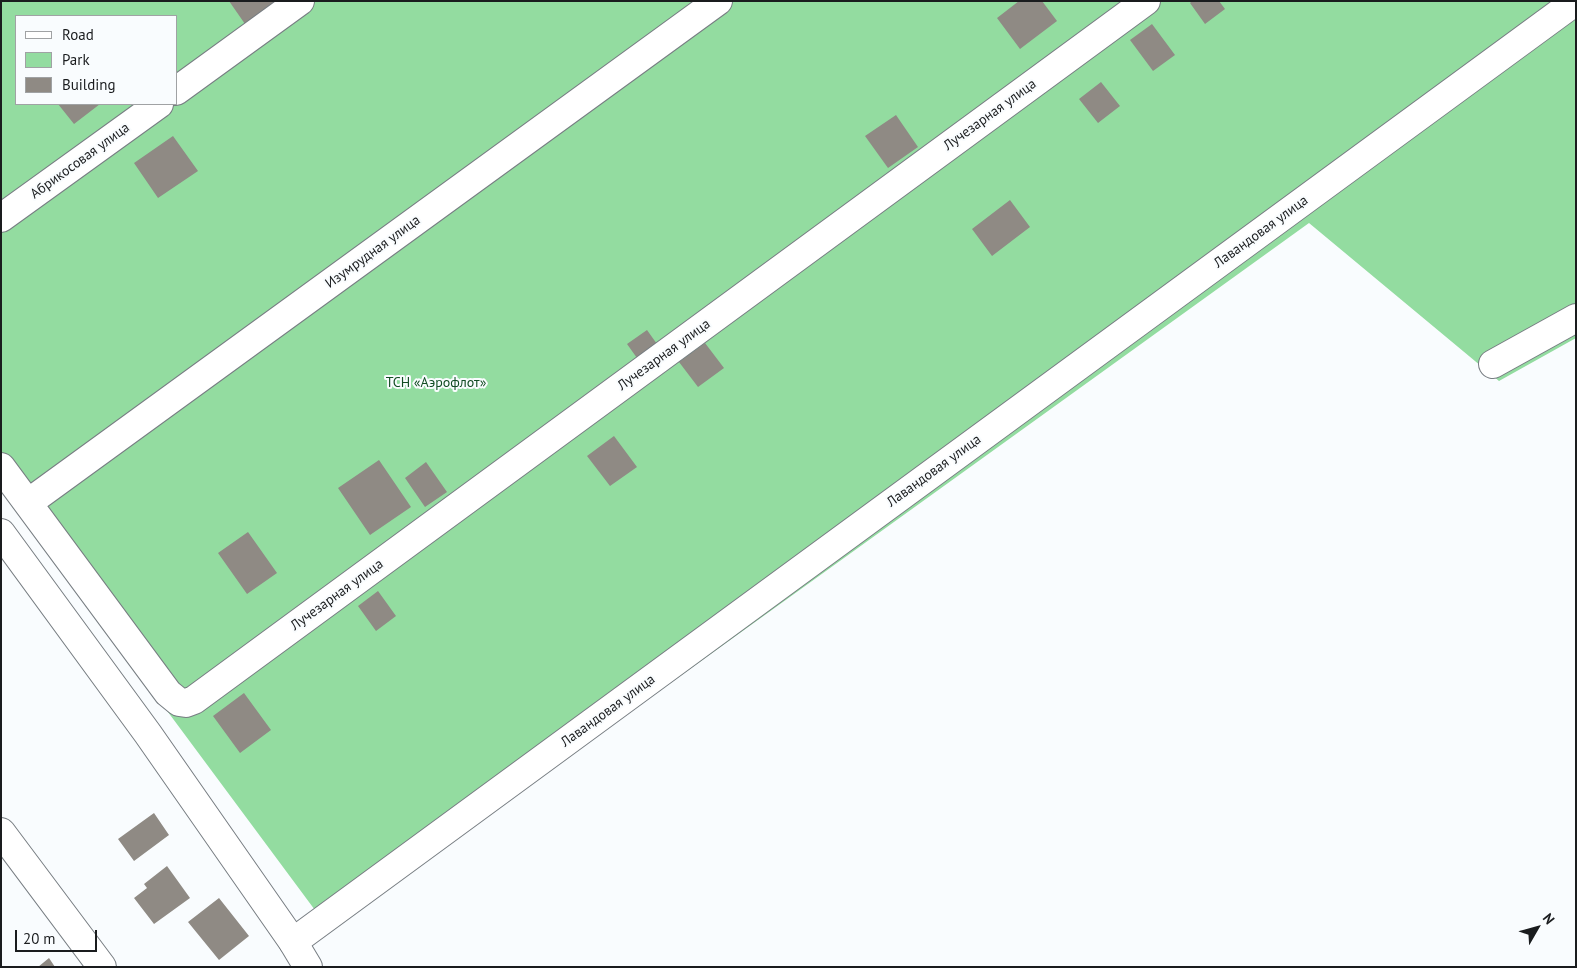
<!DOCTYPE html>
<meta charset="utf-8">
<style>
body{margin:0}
#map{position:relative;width:1577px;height:968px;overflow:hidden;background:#f9fcfe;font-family:"PT Sans",sans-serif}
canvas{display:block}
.frame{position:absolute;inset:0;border:2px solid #1a1c1e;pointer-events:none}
.legend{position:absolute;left:15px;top:15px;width:162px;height:90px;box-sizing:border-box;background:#f9fcfe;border:1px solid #a0a2a4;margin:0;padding:6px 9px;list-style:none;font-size:15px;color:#1a1c1e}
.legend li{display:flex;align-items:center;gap:10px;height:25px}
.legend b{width:25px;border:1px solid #a0a2a4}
.north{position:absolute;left:1512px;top:903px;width:50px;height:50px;-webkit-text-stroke:4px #f9fcfe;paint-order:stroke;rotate:52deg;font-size:14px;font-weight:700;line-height:20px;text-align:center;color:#1a1c1e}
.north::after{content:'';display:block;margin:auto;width:18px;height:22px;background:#1a1c1e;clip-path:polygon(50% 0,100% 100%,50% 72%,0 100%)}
.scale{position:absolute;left:15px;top:930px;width:82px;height:22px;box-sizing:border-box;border:2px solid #1a1c1e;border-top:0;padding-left:6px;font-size:15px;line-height:18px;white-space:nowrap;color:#1a1c1e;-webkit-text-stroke:4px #f9fcfe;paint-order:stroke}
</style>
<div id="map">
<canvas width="1577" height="968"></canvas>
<div class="frame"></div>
<ul class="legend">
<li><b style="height:6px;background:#fff"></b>Road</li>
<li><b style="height:14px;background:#93dca0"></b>Park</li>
<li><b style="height:14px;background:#8f8a84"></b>Building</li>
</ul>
<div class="north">N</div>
<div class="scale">20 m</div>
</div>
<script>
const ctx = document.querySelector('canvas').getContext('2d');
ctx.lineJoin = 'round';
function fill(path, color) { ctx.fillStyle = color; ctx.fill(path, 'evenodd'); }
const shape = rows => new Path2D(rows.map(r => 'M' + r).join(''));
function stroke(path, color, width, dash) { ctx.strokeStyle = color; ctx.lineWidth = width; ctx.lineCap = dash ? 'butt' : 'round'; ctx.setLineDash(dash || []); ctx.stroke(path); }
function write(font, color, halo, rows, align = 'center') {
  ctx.font = font + ' "PT Sans",sans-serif'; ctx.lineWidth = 4; ctx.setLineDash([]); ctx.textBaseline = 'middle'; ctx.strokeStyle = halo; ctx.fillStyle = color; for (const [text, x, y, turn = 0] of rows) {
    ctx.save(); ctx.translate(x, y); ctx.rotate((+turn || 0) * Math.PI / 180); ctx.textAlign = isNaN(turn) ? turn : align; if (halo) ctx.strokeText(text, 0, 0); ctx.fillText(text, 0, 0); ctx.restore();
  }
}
const green = shape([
 [1,1,1576,1,1576,338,1499,381,1309,223,329,929,1,487],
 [16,16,176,16,176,104,16,104]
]);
const building = shape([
 [229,1,277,1,245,24],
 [1019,1,1042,1,1057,21,1020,49,997,18],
 [1192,1,1219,1,1225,9,1205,24,1190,3],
 [1152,24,1175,55,1153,71,1130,40],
 [1101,82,1120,106,1098,123,1079,99],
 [58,104,100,104,74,124],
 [896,115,918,147,888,168,865,136],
 [173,136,198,171,158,198,134,163],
 [1010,200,1030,227,992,256,972,229],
 [647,330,657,344,637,358,627,344],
 [705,343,724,368,698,387,679,362],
 [614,436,637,467,610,486,587,456],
 [379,460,411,507,370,535,338,488],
 [426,462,447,492,425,507,405,478],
 [248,532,277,573,247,594,218,553],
 [378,591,396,616,376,631,358,606],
 [244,693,271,730,240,753,213,716],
 [154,813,169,835,134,861,118,839],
 [167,866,190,898,154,924,134,898,147,888,144,884],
 [219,898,249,936,219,960,188,922],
 [49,958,55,967,38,967]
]);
const minor = shape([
 [176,91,300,1],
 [1,218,159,104],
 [1493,364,1576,318],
 [1,467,168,693,179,702,186,703,194,700,1146,1],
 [28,503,718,1],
 [1,832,102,967],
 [293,942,1576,1]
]);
const major = shape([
 [1,533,148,734,293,942,308,967]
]);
const streetNames = [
 ["Лучезарная улица",990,115,-36],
 ["Абрикосовая улица",80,161,-36],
 ["Лавандовая улица",1261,232,-36],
 ["Изумрудная улица",373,252,-36],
 ["Лучезарная улица",664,355,-36],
 ["Лавандовая улица",934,471,-36],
 ["Лучезарная улица",337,595,-36],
 ["Лавандовая улица",608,711,-36]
];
const parkNames = [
 ["ТСН «Аэрофлот»",436,383]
];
fill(green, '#93dca0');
fill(building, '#8f8a84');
stroke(minor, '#777d82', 30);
stroke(major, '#777d82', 30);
stroke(minor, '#fff', 28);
stroke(major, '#fff', 28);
write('14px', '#1a1c1e', '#f9fcfe', streetNames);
write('14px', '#134d24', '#f9fcfe', parkNames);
</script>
